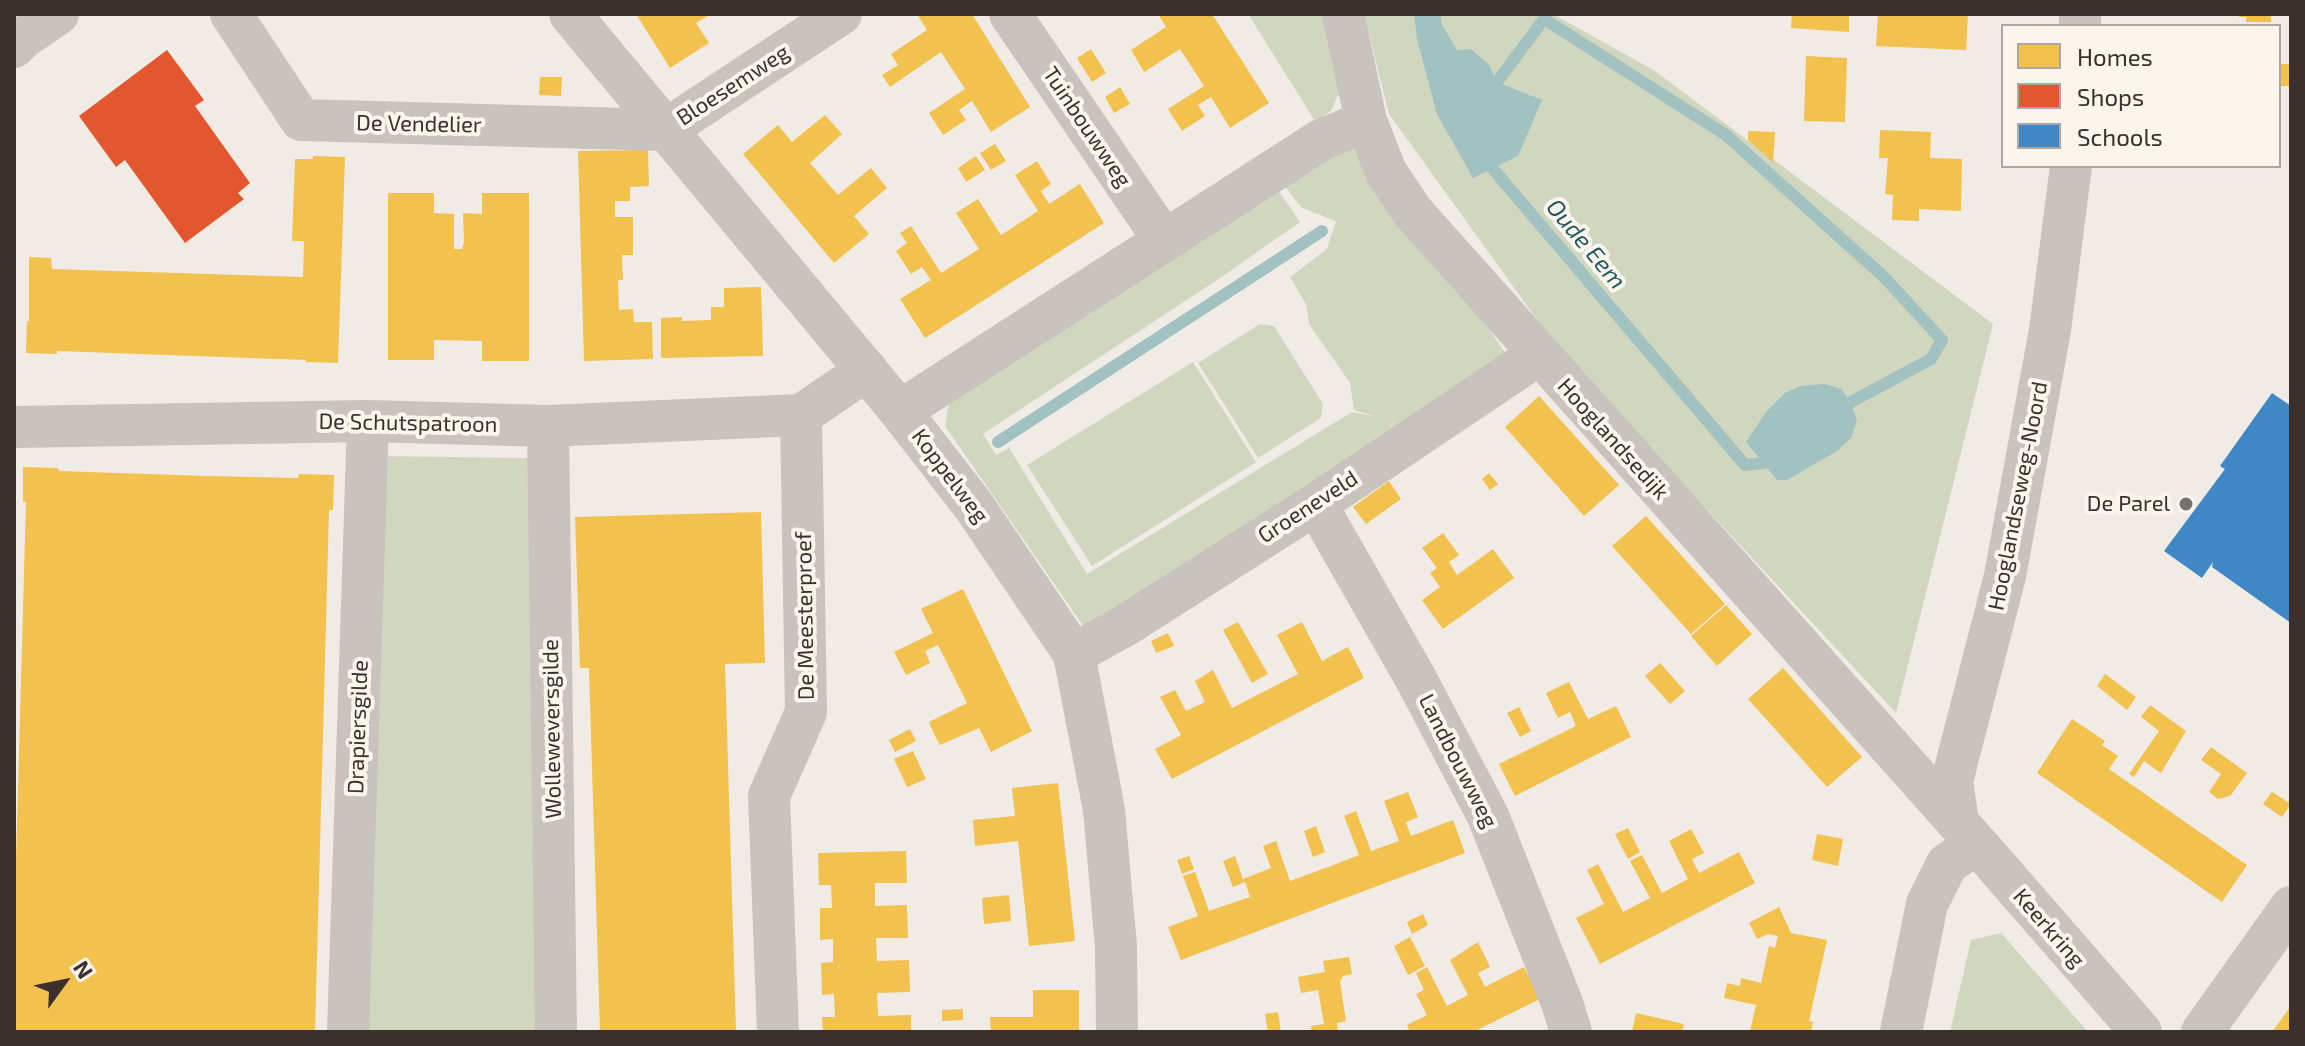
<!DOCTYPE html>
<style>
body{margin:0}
#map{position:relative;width:2305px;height:1046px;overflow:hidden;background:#f0ebe5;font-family:"Exo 2",sans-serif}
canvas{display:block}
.frame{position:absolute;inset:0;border:16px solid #3b302b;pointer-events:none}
.legend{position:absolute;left:2001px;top:24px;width:280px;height:144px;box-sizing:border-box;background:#fbf5ee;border:2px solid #aea6a0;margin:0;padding:10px 14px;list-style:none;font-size:24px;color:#3b302b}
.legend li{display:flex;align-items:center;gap:16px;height:40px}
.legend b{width:40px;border:2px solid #aea6a0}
.north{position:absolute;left:24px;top:942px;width:80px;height:80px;-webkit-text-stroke:6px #fbf5ee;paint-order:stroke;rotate:57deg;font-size:22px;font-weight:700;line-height:32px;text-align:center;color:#3b302b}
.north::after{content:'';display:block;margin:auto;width:28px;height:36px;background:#3b302b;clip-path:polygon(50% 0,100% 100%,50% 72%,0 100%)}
</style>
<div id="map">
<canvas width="2305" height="1046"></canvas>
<div class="frame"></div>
<ul class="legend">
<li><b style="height:22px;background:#f2c14e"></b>Homes</li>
<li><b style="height:22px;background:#e4572e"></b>Shops</li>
<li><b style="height:22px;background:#3f88c5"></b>Schools</li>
</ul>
<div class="north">N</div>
</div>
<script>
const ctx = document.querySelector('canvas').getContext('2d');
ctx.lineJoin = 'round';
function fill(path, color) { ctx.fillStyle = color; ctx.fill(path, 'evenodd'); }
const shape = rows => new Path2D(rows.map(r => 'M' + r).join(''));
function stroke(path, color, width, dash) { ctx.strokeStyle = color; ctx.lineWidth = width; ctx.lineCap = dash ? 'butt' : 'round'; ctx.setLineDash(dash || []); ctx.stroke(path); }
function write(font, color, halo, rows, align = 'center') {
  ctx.font = font + ' "Exo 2",sans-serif'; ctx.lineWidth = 8; ctx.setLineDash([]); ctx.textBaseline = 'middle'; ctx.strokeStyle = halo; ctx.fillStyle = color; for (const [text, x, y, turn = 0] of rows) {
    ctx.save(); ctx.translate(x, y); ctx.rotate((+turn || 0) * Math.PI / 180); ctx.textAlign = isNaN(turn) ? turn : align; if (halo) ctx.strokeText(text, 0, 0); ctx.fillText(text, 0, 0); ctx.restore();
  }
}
const green = shape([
 [1248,14,1328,14,1339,93,1331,111,1315,121],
 [1364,14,1553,14,1655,71,1993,324,1896,713,1559,350,1389,114],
 [1350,125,1508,357,1396,433,1388,419,1395,434,1084,627,945,426,950,397,1272,181,1300,222,1223,276,983,434,996,455,1009,448,1087,574,1352,412,1377,417,1354,410,1350,383,1309,324,1306,304,1290,277,1327,249,1336,221,1302,208,1276,175],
 [1260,324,1274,326,1323,404,1321,418,1258,458,1198,363],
 [1193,362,1256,462,1092,566,1027,465],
 [377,456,528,458,543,1032,367,1032],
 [2001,933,2088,1032,1950,1032,1971,940]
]);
const water = shape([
 [1414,14,1440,14,1442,25,1457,50,1471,49,1489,65,1497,82,1542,100,1518,156,1473,178,1437,114,1417,39],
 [1825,384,1841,389,1851,402,1857,421,1851,438,1837,451,1787,480,1777,480,1746,442,1766,412,1785,393,1801,386]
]);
const homes = shape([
 [636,14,711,14,696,23,709,43,670,68],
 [917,14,972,14,1030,107,991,132,972,101,959,110,966,120,943,135,929,113,965,89,941,52,890,87,882,75,898,65,891,54,927,30],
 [1158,14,1212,14,1269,103,1230,128,1211,97,1198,105,1205,116,1182,131,1168,109,1204,86,1180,49,1144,72,1131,50,1166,27],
 [1792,14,1849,14,1849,32,1791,28],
 [1878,14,1968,14,1966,50,1876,46],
 [2239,14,2271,14,2271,22,2246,22,2246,17,2239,17],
 [1091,49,1106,73,1092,82,1077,58],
 [1806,56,1847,58,1845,122,1804,121],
 [2279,64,2291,64,2291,86,2279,86],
 [540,77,562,77,561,96,539,95],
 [1120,87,1130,104,1114,113,1105,97],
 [825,115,842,134,810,163,838,195,871,168,887,188,854,216,869,234,834,263,743,154,778,125,792,142],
 [1880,130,1931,132,1930,158,1962,159,1961,211,1919,209,1919,221,1892,220,1893,195,1885,194,1888,158,1879,158],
 [1748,131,1775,132,1773,162,1748,140],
 [995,144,1006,161,991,170,980,153],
 [648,150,649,186,630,187,630,201,615,201,615,217,633,217,633,255,622,255,623,280,618,280,619,310,633,309,634,322,652,322,653,359,584,361,578,151],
 [313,156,345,157,338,363,306,362,306,360,57,351,57,354,26,353,27,321,29,321,29,257,51,258,52,269,303,277,304,241,292,241,295,159,313,159],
 [976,156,985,170,966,182,958,168],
 [1037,161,1051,184,1041,191,1049,204,1080,184,1104,223,925,338,900,299,931,280,922,267,911,274,896,251,907,243,900,233,911,226,941,273,979,249,956,213,978,199,1001,235,1038,211,1015,175],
 [388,193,434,193,434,213,454,214,454,249,462,249,464,243,463,213,482,214,482,193,529,193,529,361,482,361,482,341,434,340,434,360,388,360],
 [761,287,763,356,661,358,661,318,682,317,682,321,711,320,711,307,724,307,724,288],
 [1539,396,1619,485,1584,516,1505,427],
 [23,467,58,468,59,471,207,476,298,478,299,474,334,475,333,510,329,510,315,1032,14,1032,14,931,26,502,23,502],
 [1489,473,1498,484,1490,490,1482,479],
 [1389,481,1401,499,1366,524,1353,507],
 [761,512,765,663,725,664,736,1032,600,1032,589,668,580,668,575,517],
 [1646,516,1725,604,1691,634,1612,546],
 [1443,533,1459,555,1449,562,1457,575,1493,549,1514,578,1443,629,1422,600,1440,587,1430,573,1437,568,1422,548],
 [963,589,1032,731,991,752,979,728,940,745,934,734,929,722,967,703,938,645,925,651,930,663,906,675,894,652,933,633,921,609],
 [1726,605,1752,634,1717,666,1691,636],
 [1238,622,1268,674,1252,683,1223,630],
 [1302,622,1322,661,1348,647,1364,678,1172,779,1155,749,1181,735,1160,697,1175,690,1186,711,1205,702,1195,681,1213,670,1232,708,1298,674,1277,635],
 [1168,633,1174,646,1156,653,1151,641],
 [1660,663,1685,691,1670,704,1645,676],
 [1783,668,1862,757,1827,787,1748,699],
 [2105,674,2136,697,2127,710,2097,686],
 [1569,682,1588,719,1616,706,1631,737,1515,796,1499,764,1576,726,1570,712,1558,718,1546,693],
 [2150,705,2186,731,2161,773,2144,761,2134,777,2129,774,2159,731,2141,717],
 [1519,707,1531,731,1520,737,1507,713],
 [2072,719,2105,741,2102,745,2118,756,2109,769,2247,865,2222,902,2037,773],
 [910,729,916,741,895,752,889,740],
 [2211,747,2247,773,2230,796,2218,799,2209,792,2221,774,2201,760],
 [913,751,926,779,907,787,894,759],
 [1058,783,1075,941,1029,946,1018,841,975,846,973,820,1015,816,1012,788],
 [1408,792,1418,817,1406,822,1411,836,1453,820,1465,853,1181,960,1168,927,1198,916,1183,876,1195,872,1209,911,1250,897,1245,882,1233,887,1223,861,1235,856,1243,879,1271,868,1263,846,1276,841,1290,881,1331,866,1359,855,1344,816,1356,811,1371,851,1399,841,1384,801],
 [2272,792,2291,804,2282,817,2263,804],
 [1316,826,1325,852,1313,857,1304,831],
 [1628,828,1640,852,1628,859,1615,834],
 [1691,829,1704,853,1692,859,1699,873,1739,852,1755,883,1600,964,1576,918,1604,904,1587,870,1598,864,1623,912,1650,898,1630,861,1642,855,1662,893,1688,879,1669,841],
 [1817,834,1843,839,1838,866,1812,860],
 [906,851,907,883,875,883,875,906,907,905,908,938,876,938,877,961,909,960,910,992,877,993,878,1016,911,1015,911,1032,823,1032,822,1017,835,1017,834,994,822,995,821,963,833,962,833,939,820,940,820,908,832,908,831,885,819,885,818,853],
 [1189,856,1194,869,1182,874,1177,860],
 [1009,895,1011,921,984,924,982,898],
 [1779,907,1791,933,1827,940,1809,1021,1813,1022,1811,1032,1750,1031,1756,1005,1724,998,1727,983,1740,986,1741,978,1761,983,1769,946,1775,948,1778,936,1768,934,1757,939,1749,923],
 [1423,914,1428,925,1412,934,1407,922],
 [1410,937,1425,966,1408,975,1394,946],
 [1478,942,1490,967,1478,973,1485,987,1524,967,1540,999,1473,1032,1410,1032,1407,1025,1427,1015,1416,994,1424,990,1416,973,1427,967,1447,1006,1468,995,1450,960],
 [1349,957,1352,974,1343,976,1340,982,1346,1021,1337,1023,1338,1032,1312,1032,1311,1026,1324,1024,1318,990,1301,993,1298,977,1325,972,1323,961],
 [1033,990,1079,990,1079,1032,991,1032,990,1017,1033,1017],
 [2291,1006,2291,1032,2272,1032],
 [963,1009,963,1020,942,1021,942,1010],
 [1278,1012,1281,1032,1268,1032,1265,1014],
 [1636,1013,1684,1024,1682,1032,1632,1032]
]);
const shops = shape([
 [167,50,204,100,195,106,250,183,238,193,244,199,185,243,125,160,116,167,79,116]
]);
const schools = shape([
 [2272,393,2291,406,2291,623,2212,567,2213,562,2202,578,2164,551,2225,469,2220,466]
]);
const stream = shape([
 [1484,90,1497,82,1544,19,1726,135,1883,276,1942,340,1931,359,1851,402],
 [1481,155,1745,465,1763,463],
 [998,442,1322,231]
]);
const street = shape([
 [231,14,301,120,665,130,841,14],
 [570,14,900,411,973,505,1074,654,1104,810,1116,947,1117,1032],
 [1010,14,1164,240],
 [1343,14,1366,121,1386,172,1412,211,1985,853,2141,1032],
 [2080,26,2080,14],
 [14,47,23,38,58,14],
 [900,411,1321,140,1366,121],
 [801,415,867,370],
 [548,426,556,1032],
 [14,427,368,421,548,426,801,415],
 [1316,504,1416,679,1488,816,1562,1003,1571,1032],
 [1074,654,1126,625,1316,504,1538,355],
 [1958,822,1952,781,2005,576,2050,330,2071,166],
 [348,1032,368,421],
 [778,1032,769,796,806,712,801,415],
 [1901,1032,1927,904,1947,864,1976,844],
 [2202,1032,2291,907]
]);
const markers = [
 [2186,504,8,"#7a716c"]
];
const streetNames = [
 ["Bloesemweg",733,85,-33],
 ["De Vendelier",419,124,1],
 ["Tuinbouwweg",1087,127,56],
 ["De Schutspatroon",408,423,1],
 ["Hooglandsedijk",1613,439,48],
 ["Koppelweg",950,476,53],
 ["Hooglandseweg-Noord",2018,496,-79],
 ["Groeneveld",1308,507,-33],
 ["De Meesterproef",805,616,-91],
 ["Drapiersgilde",358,727,-88],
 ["Wolleweversgilde",552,729,-91],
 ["Landbouwweg",1458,761,63],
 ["Keerkring",2049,928,49]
];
const poiNames = [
 ["De Parel",2170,504]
];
const waterNames = [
 ["Oude Eem",1586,244,50]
];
fill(green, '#d1d6bf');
fill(water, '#a1c2c1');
fill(homes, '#f2c14e');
fill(shops, '#e4572e');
fill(schools, '#3f88c5');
stroke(stream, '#a1c2c1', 12);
stroke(street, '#c9c3be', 42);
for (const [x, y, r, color] of markers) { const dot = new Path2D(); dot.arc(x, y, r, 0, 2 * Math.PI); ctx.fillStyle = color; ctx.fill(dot); stroke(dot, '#fbf5ee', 3); }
write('22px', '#3b302b', '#fbf5ee', streetNames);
write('22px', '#3b302b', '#fbf5ee', poiNames, 'right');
write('italic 24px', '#1f5a5e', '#fbf5ee', waterNames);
</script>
